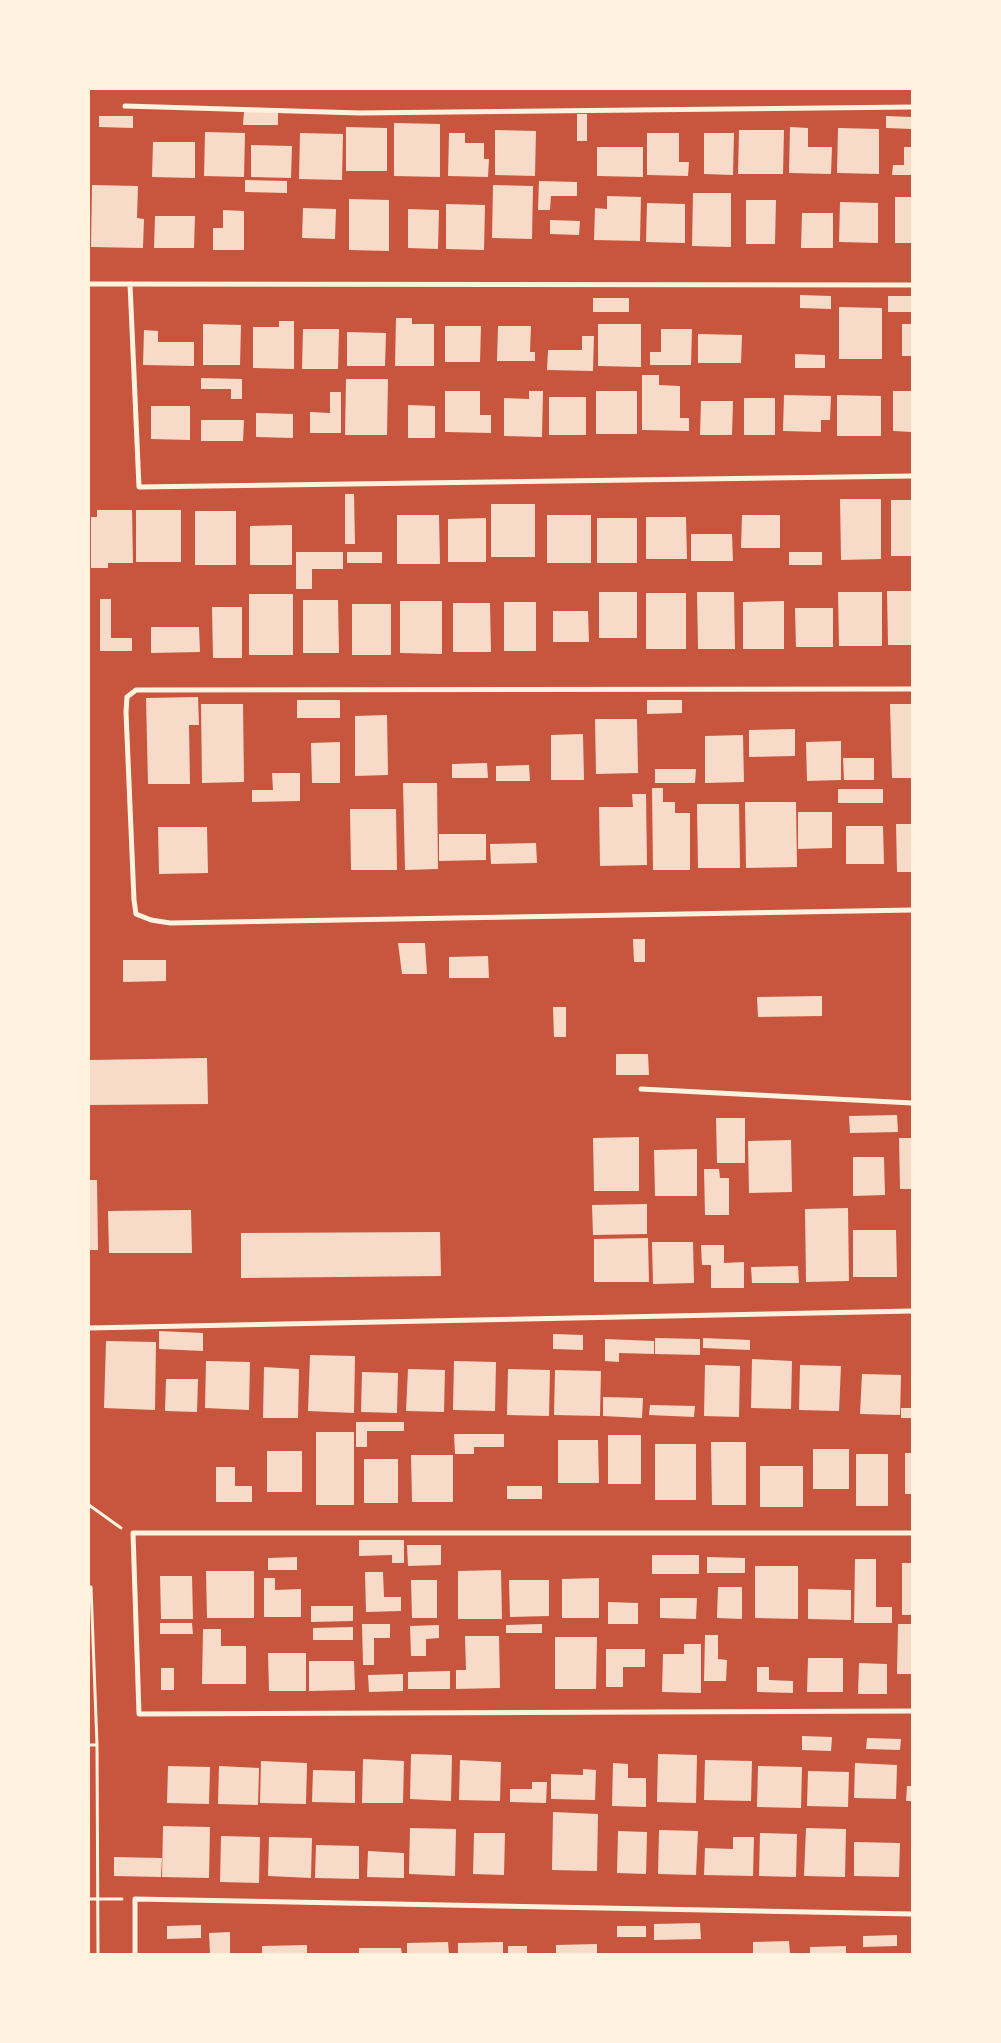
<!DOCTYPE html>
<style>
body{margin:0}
#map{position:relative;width:1001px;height:2043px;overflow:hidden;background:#c8553d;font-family:Jost,sans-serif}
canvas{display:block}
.frame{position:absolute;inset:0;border:90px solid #fff3e0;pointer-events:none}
</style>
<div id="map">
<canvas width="1001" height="2043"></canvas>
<div class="frame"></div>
</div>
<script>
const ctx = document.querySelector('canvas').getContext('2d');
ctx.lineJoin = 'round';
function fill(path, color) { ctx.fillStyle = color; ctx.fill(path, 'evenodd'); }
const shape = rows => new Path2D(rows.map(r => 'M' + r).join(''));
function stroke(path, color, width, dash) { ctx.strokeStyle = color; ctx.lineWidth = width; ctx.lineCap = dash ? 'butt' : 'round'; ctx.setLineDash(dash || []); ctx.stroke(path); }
const building = shape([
 [244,111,278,111,278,125,243,125],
 [577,114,587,114,587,141,577,141],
 [99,116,133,116,133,128,99,127],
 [886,116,912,117,912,129,886,128],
 [394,123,440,124,440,177,394,176],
 [346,127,387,128,387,171,346,171],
 [790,127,808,128,808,147,832,147,831,174,789,173],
 [838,128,879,129,879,174,837,173],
 [495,130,536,131,535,176,495,175],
 [739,130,784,130,783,174,738,174],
 [205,132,245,133,244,177,204,176],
 [300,133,343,134,342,180,299,179],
 [449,133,465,133,465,143,484,143,484,159,489,159,488,177,448,176],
 [647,133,679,133,679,162,689,162,688,176,647,175],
 [704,133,734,133,733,175,704,174],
 [153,142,195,142,195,178,152,177],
 [251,145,292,146,291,178,251,177],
 [597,147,643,147,643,177,597,176],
 [904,147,912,147,912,175,892,175,893,165,904,165],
 [245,180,287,181,287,193,245,192],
 [539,181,577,182,577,196,551,196,550,210,538,210],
 [92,185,138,186,137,218,144,219,143,248,91,247],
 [493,185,533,186,532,239,492,238],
 [693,193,731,193,731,247,692,246],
 [607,196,641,197,640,241,594,240,595,208,607,209],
 [895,197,912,197,912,243,895,243],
 [349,199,389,200,389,251,349,250],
 [746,200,776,200,775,244,746,244],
 [840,202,878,203,878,243,839,242],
 [647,203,685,204,685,243,646,242],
 [446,204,485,205,484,250,446,249],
 [303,208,336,209,335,239,302,238],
 [408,209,439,210,438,249,408,248],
 [223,210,244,211,244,250,213,250,213,228,223,228],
 [802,213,833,213,833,248,801,248],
 [155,216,195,216,194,248,154,248],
 [550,220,580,221,579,235,550,234],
 [800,295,831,296,831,309,800,308],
 [888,296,912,296,912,312,888,312],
 [593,298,629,298,629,312,593,312],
 [839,307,882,308,882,359,839,359],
 [396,318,412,318,412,324,434,324,434,366,395,366],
 [279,321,294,321,294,369,253,368,253,327,279,327],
 [203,324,241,325,240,365,203,365],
 [598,324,641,324,641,367,598,366],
 [902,324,912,324,912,356,902,356],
 [445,326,481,326,480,362,445,362],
 [498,326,531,326,530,352,535,352,535,361,497,361],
 [303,329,339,329,338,369,302,369],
 [661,329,692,329,691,365,650,365,650,352,661,352],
 [144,330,158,331,158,342,194,342,194,366,143,365],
 [347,332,386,333,385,366,347,366],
 [698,334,742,335,741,363,698,363],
 [582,336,594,336,593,371,547,370,548,350,582,350],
 [795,354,825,355,825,368,795,368],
 [642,375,659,375,659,385,680,386,680,418,689,418,689,431,642,430],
 [201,378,242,379,242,399,231,399,231,389,201,389],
 [346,379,388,379,387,435,345,435],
 [445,391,480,391,480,415,491,415,491,433,445,432],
 [529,391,543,391,542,437,504,436,504,398,529,399],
 [596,391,637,391,637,434,596,434],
 [893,391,912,391,912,432,893,431],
 [330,392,341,392,341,433,310,433,310,412,330,413],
 [784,395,831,396,830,420,821,420,821,432,783,431],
 [837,395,881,396,881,436,837,436],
 [549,397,586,397,586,435,549,435],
 [744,398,775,398,775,435,744,435],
 [701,401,733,401,732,435,700,435],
 [408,405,435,406,435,438,408,438],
 [151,406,190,406,190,440,151,439],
 [256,413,293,414,293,438,256,437],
 [201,420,244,420,243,441,201,441],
 [345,494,354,494,355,544,345,544],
 [840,499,881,499,881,559,841,560],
 [891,500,912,500,912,556,891,556],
 [491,504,535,504,535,557,491,557],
 [97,510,132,510,133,563,108,563,108,568,91,568,91,517,97,517],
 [136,510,181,510,181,562,136,562],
 [195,511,236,511,236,565,195,565],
 [397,515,439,515,440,564,397,564],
 [547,515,591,515,591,563,547,563],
 [742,515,780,515,780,548,741,548],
 [646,517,686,517,687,559,646,559],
 [486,518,486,562,448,562,448,519],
 [597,518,637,518,637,563,597,563],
 [292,525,292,565,250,565,250,526],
 [691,534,732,534,733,561,691,561],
 [296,552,343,552,343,569,312,569,312,589,296,589],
 [347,552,382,552,382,563,347,563],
 [789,552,822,552,822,565,789,565],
 [887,591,912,591,912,645,888,645],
 [599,592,637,592,637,638,599,638],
 [697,592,734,592,735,649,698,649],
 [838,592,882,592,882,646,839,646],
 [646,593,686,593,686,649,646,649],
 [249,594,293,594,293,655,249,655],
 [100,599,111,599,111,638,132,638,132,651,100,651],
 [303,600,338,600,339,653,303,653],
 [400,601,442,601,442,654,400,653],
 [784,601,784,649,743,649,743,602],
 [504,602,536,602,536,651,504,651],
 [453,603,490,603,491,652,453,652],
 [352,604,391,604,391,655,352,655],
 [212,607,242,607,242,658,213,658],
 [795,608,833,608,833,647,796,647],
 [553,611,588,611,589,642,553,642],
 [151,627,199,627,200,652,151,653],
 [198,697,199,725,189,725,190,784,148,784,146,698],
 [297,700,340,700,340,718,297,718],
 [647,700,682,700,682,713,647,714],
 [201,704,243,704,244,782,202,783],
 [890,704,912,704,912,778,892,778],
 [387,715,388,775,355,776,355,716],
 [595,719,637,719,638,773,596,774],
 [795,729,795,756,749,757,749,730],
 [583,734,584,780,551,780,551,735],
 [743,735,744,782,705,783,705,736],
 [841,741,841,780,807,781,806,742],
 [340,742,340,783,312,783,311,743],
 [843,758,874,758,874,780,844,780],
 [487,763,488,778,452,778,452,764],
 [529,765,530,781,496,781,496,766],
 [655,769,696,769,695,783,655,783],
 [272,773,300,773,300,801,252,802,252,790,273,790],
 [403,783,437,783,438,869,405,870],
 [652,788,663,788,663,802,675,802,675,813,690,813,690,870,653,870],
 [838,789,883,789,883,803,838,803],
 [632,794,646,794,647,865,600,866,599,807,633,807],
 [745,802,796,802,797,867,746,868],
 [697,804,739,804,740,868,698,868],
 [350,809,396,809,397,870,351,870],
 [798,812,832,812,832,848,798,849],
 [896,824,912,824,912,872,897,872],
 [846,826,883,826,884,864,846,864],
 [158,827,207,827,208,873,159,874],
 [439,834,486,834,486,860,439,861],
 [536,843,537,863,491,864,490,844],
 [633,939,645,939,645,962,634,962],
 [398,943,425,943,427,974,402,974],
 [488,956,489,978,449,978,449,957],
 [123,960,166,960,166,981,123,982],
 [822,996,822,1016,758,1017,757,997],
 [553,1007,566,1007,566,1037,554,1037],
 [616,1054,648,1054,649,1075,616,1075],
 [207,1058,208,1104,89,1105,89,1060],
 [897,1115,898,1132,850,1133,849,1116],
 [716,1118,745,1118,745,1163,717,1163],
 [639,1137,639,1191,594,1191,593,1138],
 [899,1138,912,1138,912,1189,900,1189],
 [791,1140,792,1192,749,1193,748,1141],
 [697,1149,697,1196,655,1196,654,1150],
 [853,1157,884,1157,885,1195,853,1196],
 [704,1169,719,1169,720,1178,729,1178,729,1215,705,1215],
 [89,1180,97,1180,98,1250,89,1250],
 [647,1204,647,1234,593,1235,592,1205],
 [848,1208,849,1281,806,1282,805,1209],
 [191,1210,192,1253,109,1253,108,1211],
 [853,1230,896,1230,897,1277,853,1277],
 [440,1232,441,1276,241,1278,241,1233],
 [648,1238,649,1282,594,1282,594,1239],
 [652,1242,693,1242,694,1283,653,1284],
 [701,1245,724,1245,724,1263,744,1262,744,1288,711,1288,711,1265,702,1265],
 [798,1266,799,1283,752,1283,751,1267],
 [159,1331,203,1333,203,1351,159,1349],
 [553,1334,583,1335,583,1350,553,1349],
 [655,1338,700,1339,700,1355,655,1354],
 [703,1338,750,1340,750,1350,703,1348],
 [605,1339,654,1341,654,1354,619,1353,619,1362,605,1361],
 [106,1341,156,1342,155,1410,104,1408],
 [310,1355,355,1356,354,1413,308,1411],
 [752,1359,792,1361,791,1409,751,1408],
 [206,1361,250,1362,249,1410,205,1408],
 [454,1361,496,1362,495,1411,453,1410],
 [705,1365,740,1366,739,1417,704,1416],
 [800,1365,841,1366,839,1411,799,1410],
 [264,1367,299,1369,298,1418,263,1418],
 [408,1369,445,1370,444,1412,406,1411],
 [508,1369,550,1370,549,1416,507,1415],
 [555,1370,601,1371,600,1416,554,1415],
 [362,1372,398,1373,397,1413,361,1412],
 [862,1374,901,1375,900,1415,860,1414],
 [166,1379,198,1379,197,1412,165,1411],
 [603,1397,643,1398,642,1418,603,1416],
 [650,1405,695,1406,694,1417,649,1415],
 [901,1408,912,1408,912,1418,901,1418],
 [356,1422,404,1422,404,1431,367,1431,367,1447,356,1447],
 [316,1432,354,1432,354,1505,316,1505],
 [454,1434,504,1434,504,1447,474,1447,474,1454,455,1454],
 [608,1435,641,1435,641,1484,608,1484],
 [558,1440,598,1440,599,1483,558,1483],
 [711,1442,746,1442,746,1505,712,1505],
 [655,1444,696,1444,696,1500,655,1500],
 [813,1449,849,1449,849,1489,813,1489],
 [267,1451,302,1451,302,1492,267,1492],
 [905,1453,912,1453,912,1494,905,1494],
 [856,1454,888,1454,888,1506,856,1506],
 [411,1455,453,1455,453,1502,412,1502],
 [364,1459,398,1459,398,1503,364,1503],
 [760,1466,803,1466,803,1507,760,1507],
 [216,1467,235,1467,235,1486,252,1486,252,1502,216,1502],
 [507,1486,542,1486,542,1499,507,1499],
 [359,1540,404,1540,404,1563,392,1563,392,1555,359,1556],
 [407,1545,441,1545,441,1565,408,1566],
 [652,1555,699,1555,699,1574,652,1574],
 [297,1557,297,1570,268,1570,268,1558],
 [707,1557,745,1558,745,1573,707,1573],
 [855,1559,876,1559,876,1607,892,1607,892,1623,854,1623],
 [902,1563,912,1563,912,1615,902,1615],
 [755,1566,798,1566,798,1619,755,1618],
 [501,1570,502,1619,458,1619,458,1571],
 [206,1571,254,1571,254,1618,207,1618],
 [365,1572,383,1572,384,1597,401,1597,401,1611,366,1612],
 [160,1576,192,1576,193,1619,161,1619],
 [264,1578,275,1578,275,1590,301,1589,301,1617,264,1617],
 [599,1578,599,1618,562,1618,562,1579],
 [411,1580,437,1580,437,1618,412,1618],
 [509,1580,549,1580,549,1616,510,1617],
 [718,1587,742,1587,742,1619,717,1618],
 [808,1589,851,1590,851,1620,808,1619],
 [660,1598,697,1598,696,1619,660,1618],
 [608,1602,638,1603,638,1624,608,1624],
 [311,1606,353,1606,353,1621,311,1622],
 [160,1623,192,1623,193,1634,160,1634],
 [362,1624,390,1624,390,1638,374,1638,374,1665,363,1665],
 [542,1624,542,1633,506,1633,506,1625],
 [898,1624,912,1624,912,1674,897,1674],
 [439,1625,439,1638,426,1639,426,1656,411,1656,410,1626],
 [353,1627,353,1640,313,1640,313,1628],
 [203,1629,221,1629,221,1646,246,1646,246,1684,202,1684],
 [705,1635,718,1635,718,1659,727,1660,726,1681,704,1681],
 [465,1636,499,1636,500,1688,456,1689,456,1670,466,1670],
 [555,1637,597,1637,596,1689,555,1689],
 [684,1644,701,1644,701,1693,662,1692,663,1654,684,1654],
 [606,1649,645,1649,645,1667,623,1667,623,1687,606,1687],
 [268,1653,306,1653,306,1691,269,1691],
 [808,1658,843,1658,843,1692,807,1692],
 [309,1661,354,1661,355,1690,309,1691],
 [859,1663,887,1664,887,1694,858,1694],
 [757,1667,769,1667,769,1680,793,1681,793,1693,757,1692],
 [161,1668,174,1668,174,1690,161,1690],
 [450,1671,450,1689,408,1689,408,1672],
 [403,1674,403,1691,369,1692,368,1675],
 [802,1736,832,1737,831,1751,802,1750],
 [867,1738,901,1739,900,1750,866,1749],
 [411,1754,452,1755,451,1801,410,1799],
 [658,1754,697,1755,696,1803,657,1802],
 [363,1759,404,1761,403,1803,362,1803],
 [460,1760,501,1762,500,1801,459,1800],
 [705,1760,752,1761,751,1801,704,1800],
 [261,1761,307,1763,306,1804,260,1803],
 [613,1763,628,1764,628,1778,646,1778,646,1807,612,1806],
 [855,1763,897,1765,896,1799,854,1798],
 [168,1766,210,1767,209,1804,167,1803],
 [219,1766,259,1768,258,1805,218,1804],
 [758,1766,802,1767,801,1808,757,1807],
 [583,1769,596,1770,595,1800,551,1799,551,1774,583,1775],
 [313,1770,355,1771,355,1803,312,1802],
 [808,1771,849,1772,848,1807,807,1806],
 [532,1782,547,1782,546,1803,510,1802,510,1789,532,1789],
 [907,1786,912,1786,912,1801,906,1801],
 [553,1812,598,1814,597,1871,552,1870],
 [163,1826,210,1827,209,1878,162,1877],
 [410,1828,456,1829,455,1876,409,1874],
 [806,1828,846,1829,845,1877,804,1876],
 [659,1830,698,1831,696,1875,658,1874],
 [618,1831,647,1832,646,1874,617,1873],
 [474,1833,505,1833,504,1875,473,1874],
 [760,1833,797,1834,796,1877,759,1876],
 [221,1836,260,1837,259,1883,220,1882],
 [269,1837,312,1838,311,1878,268,1876],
 [733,1837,754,1837,753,1876,704,1875,705,1848,733,1849],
 [854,1842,900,1843,899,1877,854,1876],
 [316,1845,359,1846,359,1879,315,1878],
 [368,1851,404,1853,404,1878,367,1877],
 [114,1857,162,1858,161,1877,114,1876],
 [700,1923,701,1939,654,1940,654,1924],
 [201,1925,201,1938,167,1939,167,1926],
 [617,1926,646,1926,646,1937,617,1937],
 [230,1932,230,1954,210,1954,209,1933],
 [897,1935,897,1946,863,1947,863,1936],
 [789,1941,790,1954,753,1954,753,1942],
 [448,1942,449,1954,407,1954,407,1943],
 [503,1942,503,1954,458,1954,458,1943],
 [597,1944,597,1954,556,1954,556,1945],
 [307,1945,307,1954,262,1954,262,1946],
 [508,1946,527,1946,527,1954,508,1954],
 [846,1946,846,1954,810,1954,810,1947],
 [359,1948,401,1948,402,1954,359,1954]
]);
const path = shape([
 [89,1505,121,1528],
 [89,1587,91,1587,97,1745,98,1954],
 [89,1745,97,1745],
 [89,1899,122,1899]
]);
const minor = shape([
 [125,106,360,113,912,107],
 [89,284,912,285],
 [130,284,139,487,912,476],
 [912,689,136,690,127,697,126,712,134,900,136,914,151,920,170,923,912,910],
 [641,1089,912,1103],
 [89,1328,912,1311],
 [912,1533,133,1533,139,1714,912,1711],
 [135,1954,135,1899,912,1914]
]);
fill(building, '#f7dbc8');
stroke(path, '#fff3e0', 3);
stroke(minor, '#fff3e0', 5);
</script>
